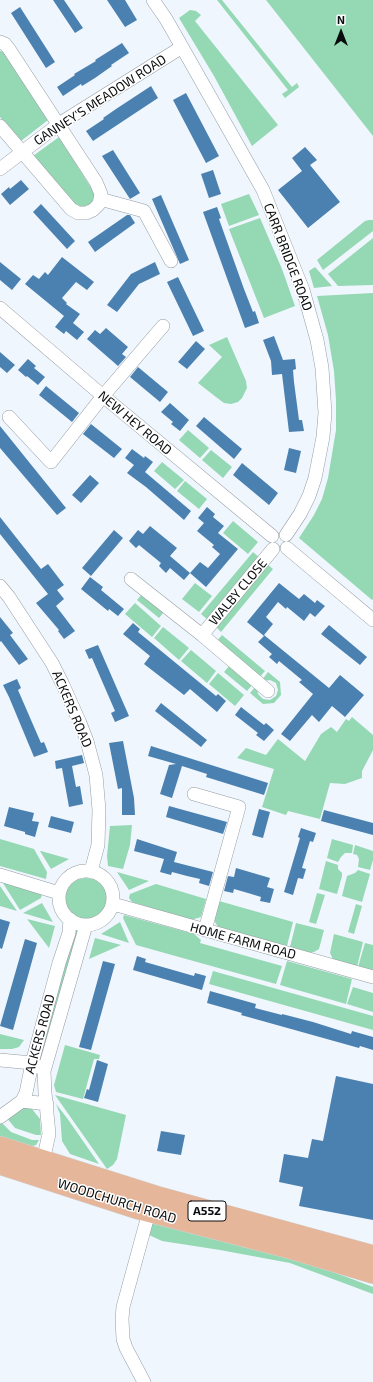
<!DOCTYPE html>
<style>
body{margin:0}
#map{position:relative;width:373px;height:1382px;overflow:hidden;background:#eff6fd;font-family:"Exo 2",sans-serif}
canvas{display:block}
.north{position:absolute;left:321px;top:12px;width:40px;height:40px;-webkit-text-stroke:3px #fff;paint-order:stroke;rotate:0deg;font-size:11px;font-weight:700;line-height:16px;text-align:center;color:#0a0c0e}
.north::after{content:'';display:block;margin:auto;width:14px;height:18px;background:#0a0c0e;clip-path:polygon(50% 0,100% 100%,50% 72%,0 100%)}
</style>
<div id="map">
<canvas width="373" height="1382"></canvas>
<div class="north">N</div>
</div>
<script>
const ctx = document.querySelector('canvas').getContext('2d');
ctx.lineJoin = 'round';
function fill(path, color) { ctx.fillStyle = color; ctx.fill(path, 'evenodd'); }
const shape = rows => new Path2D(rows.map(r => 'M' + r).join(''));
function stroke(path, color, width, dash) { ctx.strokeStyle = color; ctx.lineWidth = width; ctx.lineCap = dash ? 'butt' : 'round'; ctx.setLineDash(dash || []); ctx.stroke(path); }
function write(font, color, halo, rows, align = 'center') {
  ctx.font = font + ' "Exo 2",sans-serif'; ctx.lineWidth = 3; ctx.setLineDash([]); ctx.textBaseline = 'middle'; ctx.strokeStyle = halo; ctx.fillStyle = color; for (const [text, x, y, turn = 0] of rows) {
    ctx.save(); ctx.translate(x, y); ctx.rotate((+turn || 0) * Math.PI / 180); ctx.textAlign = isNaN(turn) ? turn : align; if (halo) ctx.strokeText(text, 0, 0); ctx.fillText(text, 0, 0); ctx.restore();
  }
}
const green = shape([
 [217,0,222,0,292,87,297,83,299,87,285,98,282,94,288,90],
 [266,0,373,0,373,136],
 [190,10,196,11,201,15,195,21,278,125,252,146,214,76,179,18],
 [0,51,5,52,48,120,21,141,0,117],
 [59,137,95,194,93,204,83,208,76,205,33,156],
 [249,194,259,215,229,226,221,204],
 [260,218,282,269,295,306,264,318,229,229],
 [369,220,373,220,373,231,323,270,317,260,365,221],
 [373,238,373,285,338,286,328,274],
 [315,267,332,286,314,288,309,271],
 [373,293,373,599,372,600,299,538,314,515,322,499,328,478,336,430,336,400,334,371,328,335,317,296],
 [227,337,246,381,247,388,242,398,238,402,231,404,224,403,216,397,198,383,222,357,209,345],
 [188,430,209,448,200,458,179,440],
 [211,450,232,467,223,478,202,460],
 [162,462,184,480,175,489,154,471],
 [185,481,207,499,199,509,177,491],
 [233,521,258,542,248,554,223,533],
 [253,552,260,558,208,620,201,614],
 [267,564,273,569,221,632,215,626],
 [195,583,212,596,199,612,182,599],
 [142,594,164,612,159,618,137,600],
 [135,603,161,626,152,637,125,614],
 [163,627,189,648,179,660,154,638],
 [222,635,265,671,259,678,216,642],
 [191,650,216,671,207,683,181,661],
 [230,665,253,684,247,691,224,672],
 [268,672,280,682,281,695,274,703,263,704,250,693,256,686,257,687,258,694,263,699,270,700,276,696,278,690,276,683,270,680,263,681,262,680],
 [218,673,244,695,235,706,209,684],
 [352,717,373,735,373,750,362,771,362,778,345,784,330,783,320,819,288,811,286,815,262,807,274,769,237,758,246,748,266,755,278,739,305,761,321,734,331,727,337,732,346,719,349,721],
 [132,825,130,845,123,869,108,866,107,856,110,826],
 [0,839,34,849,47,872,46,879,0,866],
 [332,839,353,845,352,853,345,853,341,857,338,862,327,858],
 [355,845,373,851,373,860,370,870,358,867,359,859,357,855,353,854],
 [40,851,41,851,69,859,51,869],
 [326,861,338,865,338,869,342,873,342,876,337,894,319,889],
 [358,870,370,874,362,902,342,896,347,876,355,873],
 [117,872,149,881,129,890],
 '65 899a21 21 0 1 1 42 0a21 21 0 1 1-42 0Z',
 [1,880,42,894,41,898,20,910],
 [156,884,206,899,201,917,191,920,132,902,129,898,130,894],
 [0,886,17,911,0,906],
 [317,893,325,895,316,924,309,922],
 [219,901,293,922,287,946,218,927,215,922,215,917],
 [42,903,53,922,23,913],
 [356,904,362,906,354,934,348,932],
 [124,915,194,934,201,940,200,943,282,966,276,984,136,945,123,918],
 [27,919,55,926,49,948],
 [120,922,129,943,101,934],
 [296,923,324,930,319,949,314,952,309,953,290,947],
 [78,928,79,929,44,1053,40,1054,74,929],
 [334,934,363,942,357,967,338,962,333,959,330,953],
 [95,938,121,945,89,959],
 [365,943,373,945,373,971,358,967],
 [287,961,352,979,346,1004,280,985],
 [213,971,373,1016,373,1030,209,984],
 [353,987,373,993,373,1012,347,1004],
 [0,1034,24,1040,19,1047,12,1049,0,1049],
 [65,1045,100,1055,99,1059,94,1059,83,1099,56,1092,54,1085],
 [55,1095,126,1115,117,1159,113,1165,107,1169],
 [56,1104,67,1118,99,1164,70,1154,62,1141,60,1114],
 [23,1107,32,1109,40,1119,41,1135,36,1135,15,1128,6,1117],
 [0,1121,11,1132,32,1140,39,1140,36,1145,29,1147,3,1138,0,1136],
 [152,1223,302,1260,373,1287,373,1294,290,1263,220,1250,162,1241,149,1235]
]);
const building = shape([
 [53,0,64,0,83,28,75,33],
 [107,0,125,0,137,20,125,27],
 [20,7,55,62,46,68,11,13],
 [122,43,129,53,111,65,112,66,95,78,82,86,81,84,63,96,57,87,75,75,74,74,96,61,95,60],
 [151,86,158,98,93,141,86,131,104,119,103,118,116,109],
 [186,93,219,156,206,163,173,100],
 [305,147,317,160,310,165,340,202,308,228,278,190,302,171,292,158],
 [113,150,140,193,130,199,102,156],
 [213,170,221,194,209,198,201,174],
 [21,180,29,189,10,205,1,194,9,187,10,189],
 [161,195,189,260,180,264,152,199],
 [41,204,75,241,67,249,33,212],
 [217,207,221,218,219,219,244,289,253,312,255,311,259,323,245,328,203,212],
 [127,215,130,215,135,223,95,252,88,242],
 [62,257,94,282,87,290,76,282,62,298,67,303,66,304,80,314,73,323,84,332,77,340,66,331,64,334,55,327,64,316,25,284,33,275,39,279,45,272,48,275],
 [0,262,21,279,12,290,0,280],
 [155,262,160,274,139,284,117,312,107,305,131,274],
 [178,277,204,331,193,336,167,282],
 [106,328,128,347,122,354,126,357,118,366,87,339,95,330,100,334],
 [274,336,283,360,295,359,296,369,293,370,294,382,299,420,302,420,304,431,289,432,282,374,272,375,271,361,263,340],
 [196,341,205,349,187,369,178,362],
 [0,352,15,365,7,373,0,367],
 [28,359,36,366,34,368,45,377,38,385,27,376,26,377,18,370],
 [138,367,168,392,160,402,130,377],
 [46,386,79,413,72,422,39,395],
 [170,403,189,420,180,431,171,424,173,422,161,412],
 [204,417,242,449,234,459,196,426],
 [91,424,122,449,114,458,83,434],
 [0,426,66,508,57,515,0,448],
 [289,448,301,451,296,473,284,470],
 [132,449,144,458,145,456,153,462,145,472,191,511,184,520,146,487,127,473,134,465,125,458],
 [242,463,278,493,269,505,233,475],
 [90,475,99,483,81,503,72,495],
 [207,507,215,514,213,517,224,526,218,533,238,549,206,587,190,573,200,562,208,568,220,554,212,547,214,545,197,531,204,523,198,518],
 [0,517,41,569,48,564,64,585,57,590,64,599,56,606,75,631,64,639,58,631,59,630,36,603,48,594,0,534],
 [150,526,177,548,170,556,190,573,184,580,170,568,166,573,159,566,161,563,139,545,136,548,129,541,138,530,143,534],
 [114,530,123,538,91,576,82,568],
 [90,577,103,587,101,590,124,609,118,616,109,609,108,611,81,589],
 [279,583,299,599,304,594,315,603,317,600,325,606,315,617,310,613,304,621,287,607,286,609,278,602,266,617,273,624,264,635,329,688,340,675,364,695,345,717,332,706,319,722,312,715,290,741,281,734,313,694,299,682,302,680,279,661,277,664,269,657,272,654,258,642,264,636,247,622],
 [0,617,13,633,10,635,28,659,19,665,1,641,0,642],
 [133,623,140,629,138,632,216,696,218,694,226,701,217,712,190,689,184,695,144,664,150,656,123,634],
 [329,625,367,657,360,665,321,634],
 [98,645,129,716,115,722,111,713,115,711,92,658,89,659,85,650],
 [17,679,21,688,18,690,41,743,44,742,48,752,34,757,9,697,3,685],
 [161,703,207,740,201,747,155,711],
 [241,707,264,725,266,723,274,730,264,741,256,735,258,733,235,715],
 [123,741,134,798,135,815,122,815,122,788,118,789,109,743],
 [151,746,268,783,264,795,206,777,207,774,182,766,172,798,160,794,169,765,176,764,148,756],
 [82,755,84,763,72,766,76,787,80,786,83,804,69,807,62,768,56,769,55,761],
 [169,806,227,822,223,834,166,817],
 [9,807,34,813,32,821,39,822,35,837,25,834,25,832,4,826],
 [259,809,270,812,263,838,252,835],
 [324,810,373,823,373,835,321,821],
 [51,816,74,822,71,833,48,827],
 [301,828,316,833,313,842,310,841,302,868,306,869,303,879,298,878,293,895,284,892,300,838,298,837],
 [137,839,177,852,174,862,213,872,209,886,199,883,200,879,187,876,172,872,171,875,160,872,164,859,134,851],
 [236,868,270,878,267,887,274,889,270,903,260,901,261,897,248,893,234,889,233,893,224,891,228,876,234,877],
 [0,919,10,922,2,949,0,948],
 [25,939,37,943,13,1030,0,1026],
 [137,956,146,959,145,962,194,976,195,973,206,976,202,990,133,970],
 [103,961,115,964,91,1050,79,1047],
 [210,991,256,1004,255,1008,282,1015,282,1014,313,1022,351,1034,352,1031,373,1037,373,1050,360,1046,359,1048,241,1015,242,1013,207,1003],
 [97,1060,108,1064,98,1102,84,1098,87,1089,89,1090],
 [336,1076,373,1084,373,1220,299,1206,303,1187,279,1182,284,1154,308,1158,312,1139,323,1141],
 [161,1131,185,1135,181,1155,157,1151]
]);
const street = shape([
 [153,0,166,19,182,47,263,190,303,290,317,340,322,368,325,413,323,437,315,478,309,496,300,514,286,535],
 [0,42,5,44,9,49,96,182,101,194,99,204,93,210,86,213,78,213,71,209,0,126],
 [0,169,59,124,182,47],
 [100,199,144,211,171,261],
 [0,308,103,396,272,536],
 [9,417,51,462,103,396,163,326],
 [287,548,373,620],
 [131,579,202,635,268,691],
 [0,586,9,597,52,663,63,685,80,723,87,741,96,775,99,810,98,845,91,871],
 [202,635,273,549],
 [194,794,239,807,205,930],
 '59 898a27 27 0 1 1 54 0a27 27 0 1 1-54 0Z',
 [0,875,59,893],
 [113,904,373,977],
 [0,1060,32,1063,39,1067],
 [22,1101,47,1104],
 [0,1117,22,1101,26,1093,32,1063,59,963,69,933,70,919],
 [43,1161,49,1134,45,1093,44,1071,86,925],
 [144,1382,126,1348,123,1339,122,1319,123,1307,149,1212]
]);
const primary = shape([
 [0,1147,158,1197,373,1256],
 [0,1164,136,1208,286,1247,373,1273]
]);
const shields = [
 [207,1211,38]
];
const shieldNames = [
 ["A552",207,1211]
];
const streetNames = [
 ["GANNEY'S MEADOW ROAD",100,100,-33],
 ["CARR BRIDGE ROAD",288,257,69],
 ["NEW HEY ROAD",135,423,40],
 ["WALBY CLOSE",238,592,-50],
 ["ACKERS ROAD",72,709,67],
 ["HOME FARM ROAD",243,941,15],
 ["ACKERS ROAD",40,1034,-75],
 ["WOODCHURCH ROAD",117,1201,17]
];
fill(green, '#95d8b4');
fill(building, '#4b81b1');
stroke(street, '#969ca2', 14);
stroke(primary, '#d3d3d4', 22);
stroke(street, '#fff', 13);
stroke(primary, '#e6b69a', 21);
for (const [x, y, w] of shields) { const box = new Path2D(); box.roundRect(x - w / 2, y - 10, w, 20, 3); ctx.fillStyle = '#fff'; ctx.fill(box); stroke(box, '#0a0c0e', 1); }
write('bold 12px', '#0a0c0e', null, shieldNames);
write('13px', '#0a0c0e', '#fff', streetNames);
</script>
